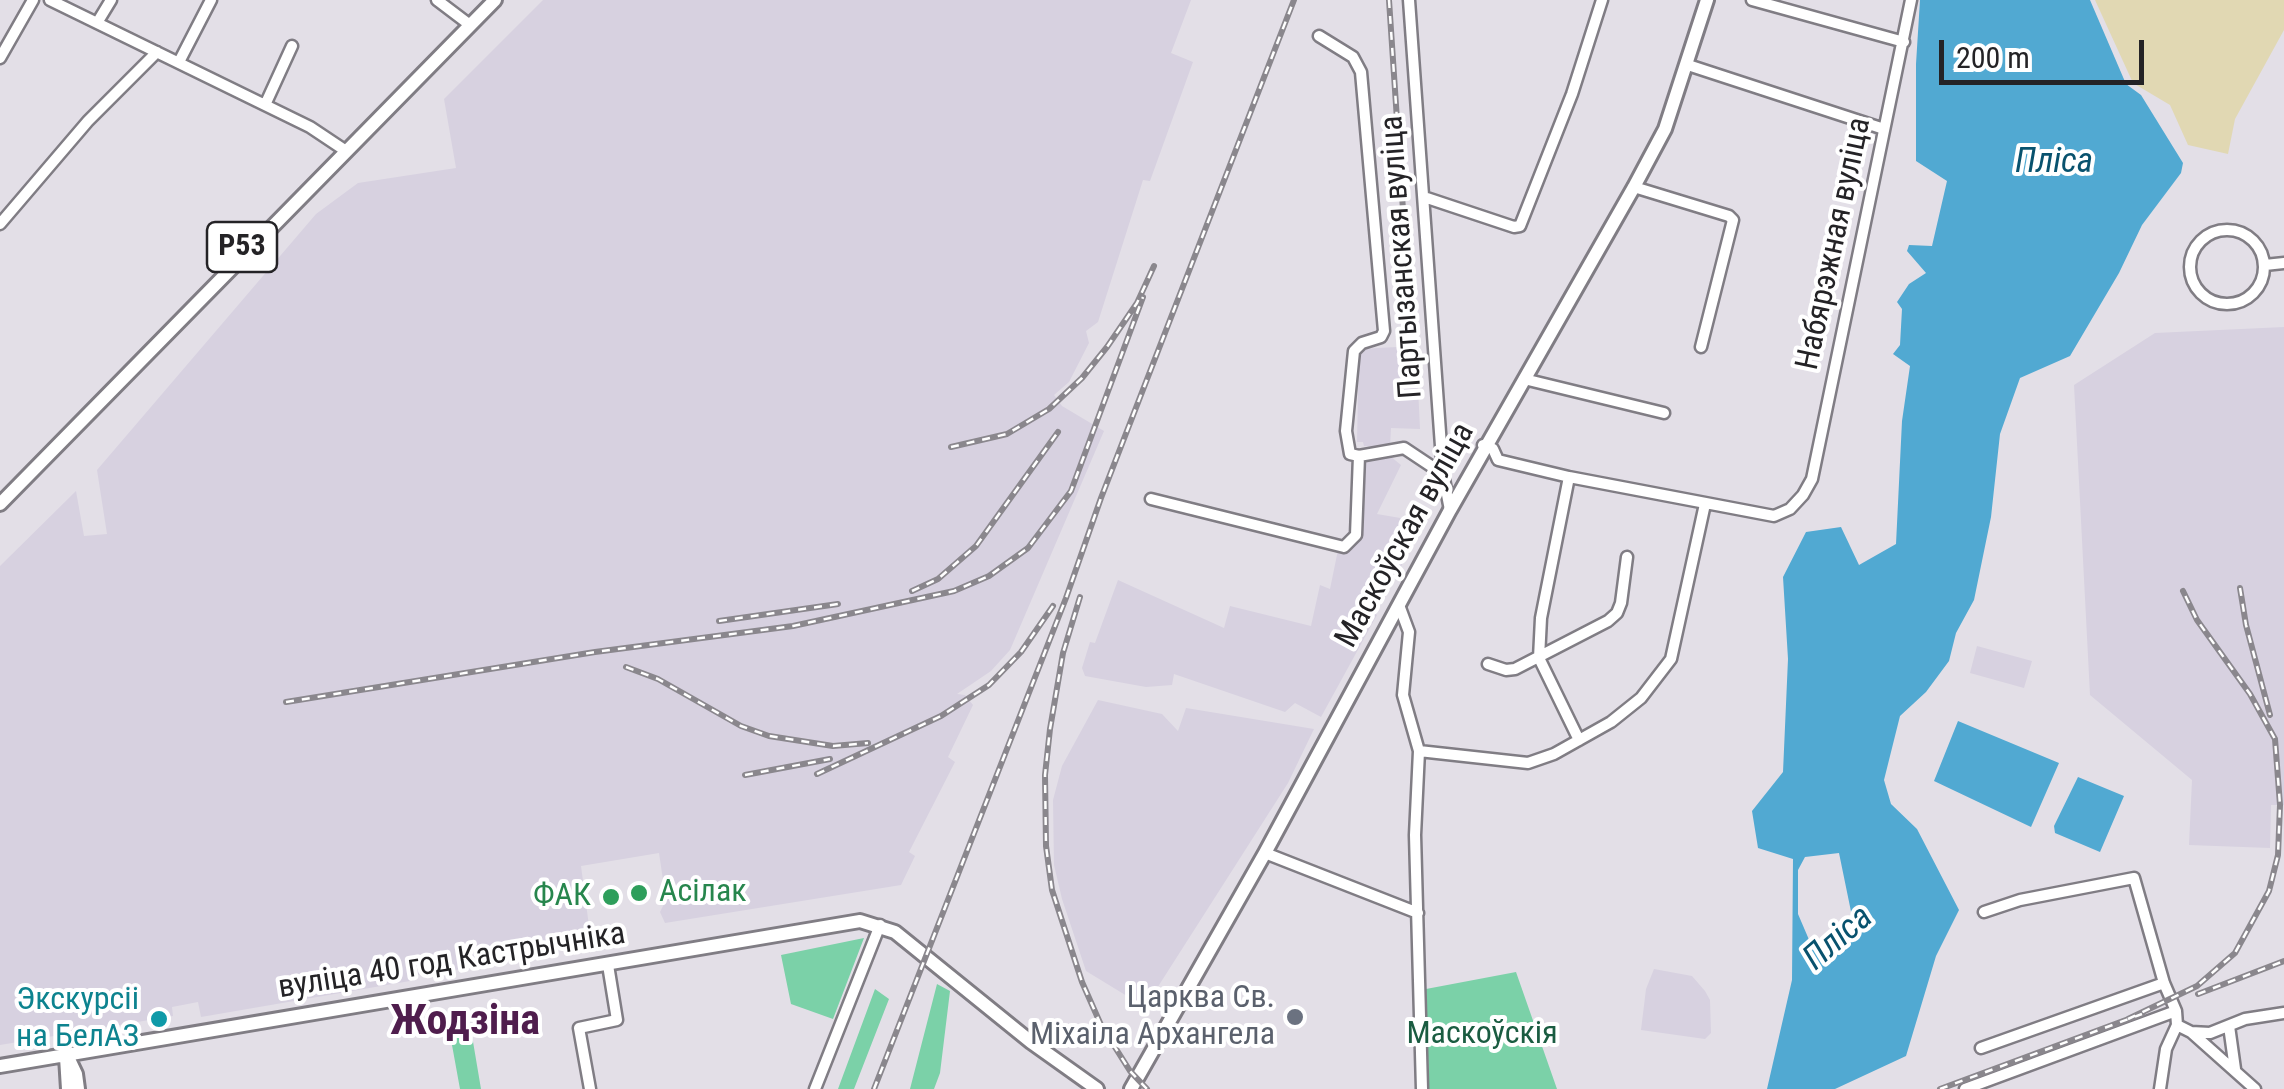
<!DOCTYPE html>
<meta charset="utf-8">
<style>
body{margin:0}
#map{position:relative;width:2284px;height:1089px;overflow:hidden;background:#e3dfe7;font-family:"Roboto Condensed",sans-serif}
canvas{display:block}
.scale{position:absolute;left:1939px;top:40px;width:205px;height:45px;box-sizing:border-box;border:5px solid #242326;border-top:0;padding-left:12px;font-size:30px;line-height:35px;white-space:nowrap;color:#242326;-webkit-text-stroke:8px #fff;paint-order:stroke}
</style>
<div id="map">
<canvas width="2284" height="1089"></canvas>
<div class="scale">200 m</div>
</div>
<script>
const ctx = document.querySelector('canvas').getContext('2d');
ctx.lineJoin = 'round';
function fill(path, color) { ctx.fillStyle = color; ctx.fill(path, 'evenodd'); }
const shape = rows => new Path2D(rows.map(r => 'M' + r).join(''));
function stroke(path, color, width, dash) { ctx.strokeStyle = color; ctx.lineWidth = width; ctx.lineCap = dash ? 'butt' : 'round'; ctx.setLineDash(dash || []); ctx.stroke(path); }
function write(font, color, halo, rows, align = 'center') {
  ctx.font = font + ' "Roboto Condensed",sans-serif'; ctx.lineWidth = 8; ctx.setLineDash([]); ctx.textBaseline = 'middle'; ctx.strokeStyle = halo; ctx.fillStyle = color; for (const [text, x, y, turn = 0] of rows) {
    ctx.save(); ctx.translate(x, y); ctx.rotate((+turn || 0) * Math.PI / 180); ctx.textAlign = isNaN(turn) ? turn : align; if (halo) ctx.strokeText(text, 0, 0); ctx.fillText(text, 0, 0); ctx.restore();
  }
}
const built = shape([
 [543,0,1191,0,1171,53,1193,62,1150,181,1143,180,1098,322,1086,331,1089,343,1069,382,1054,395,1062,406,1104,431,1010,650,991,671,957,694,965,695,973,705,948,757,955,762,909,852,915,856,901,885,665,923,660,912,666,900,659,853,581,866,589,926,584,936,476,952,478,967,410,976,410,981,201,1017,198,1002,172,1007,173,1016,0,1045,0,566,76,491,84,536,107,534,97,470,316,214,358,183,456,168,444,99],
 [2284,327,2284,805,2271,805,2270,848,2189,845,2192,780,2090,695,2074,385,2155,333],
 [1416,346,1420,429,1391,428,1390,447,1364,446,1363,442,1357,442,1359,349],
 [1390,456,1401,465,1377,514,1406,519,1404,535,1410,550,1377,610,1362,604,1377,615,1321,717,1295,703,1285,712,1174,674,1172,685,1146,687,1085,676,1082,668,1090,642,1095,643,1118,580,1224,628,1230,606,1311,626,1320,585,1330,589,1338,550,1349,549,1351,544,1357,543,1362,457],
 [1977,646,2032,661,2024,688,1970,673],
 [1098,700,1162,714,1178,731,1186,708,1314,729,1288,783,1145,1007,1086,971,1062,899,1054,865,1053,800,1062,766],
 [1654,969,1692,976,1705,991,1710,1000,1711,1033,1705,1039,1641,1030,1646,989]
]);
const green = shape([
 [864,938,833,1019,791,1004,781,955],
 [1516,972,1557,1089,1429,1089,1426,989],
 [937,984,950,991,940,1073,934,1089,910,1089],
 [875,989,889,999,854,1089,838,1089],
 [456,1009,468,1012,481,1089,460,1089,450,1034,443,1017]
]);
const sand = shape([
 [2095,0,2284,0,2284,30,2235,119,2228,154,2188,145,2170,105,2133,83]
]);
const water = shape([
 [1920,0,2090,0,2126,84,2141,95,2183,163,2181,173,2142,225,2119,273,2070,356,2020,378,2000,434,1991,517,1974,600,1956,633,1949,661,1926,692,1900,716,1884,780,1891,804,1917,829,1959,910,1936,956,1906,1056,1835,1089,1767,1089,1792,980,1793,859,1758,848,1752,811,1783,772,1788,659,1783,577,1806,532,1841,527,1859,565,1896,544,1902,421,1910,366,1893,354,1900,345,1902,309,1897,302,1909,284,1926,273,1907,251,1909,245,1932,246,1947,181,1916,161,1916,64],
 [1839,853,1855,931,1813,949,1798,914,1798,870,1805,857],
 [1958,721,2059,763,2031,827,1934,781],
 [2078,777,2124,796,2100,852,2055,833,2054,826]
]);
const minor = shape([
 [50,0,310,127,346,151],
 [437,0,470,25],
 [1409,0,1443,474,1450,510],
 [1752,0,1904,42],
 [97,23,111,0],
 [1319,36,1353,57,1361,72,1384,331,1381,337,1362,343,1354,351,1346,431,1350,454,1359,456],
 [0,58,33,0],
 [179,62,211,0],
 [1688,65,1884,129],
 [265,105,292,46],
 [1634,187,1729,216,1733,220,1701,347],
 [1424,197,1514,227,1520,226,1572,94,1602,0],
 [0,224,88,121,157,52],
 '2190 267a37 37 0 1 1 74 0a37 37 0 1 1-74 0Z',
 [2265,265,2284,263],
 [1524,379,1664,413],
 [1483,445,1493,449,1498,460,1569,477,1774,516,1790,509,1803,495,1812,479,1911,0],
 [1569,477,1541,618,1539,658,1579,740],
 [1151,499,1344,547,1356,535,1359,456,1404,448,1443,474],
 [1399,605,1409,632,1403,695,1419,751,1415,835,1422,1089],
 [1488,664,1506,670,1515,669,1608,621,1617,613,1621,603,1627,557],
 [1419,751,1528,763,1554,754,1611,722,1641,698,1671,659,1705,504],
 [1265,853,1418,913],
 [1984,912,2020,900,2134,878,2164,983,2176,1011],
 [2229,1026,2235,1069],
 [2191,1032,2255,1089],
 [1981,1048,2164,983],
 [590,1089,579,1028,617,1020,608,965],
 [815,1089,880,925],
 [1965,1089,2176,1011,2177,1025,2191,1032,2210,1033,2245,1019,2284,1013],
 [2160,1089,2166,1049,2177,1025]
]);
const major = shape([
 [0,504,495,0],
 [67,1055,76,1074,78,1089],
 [66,1057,68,1089],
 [0,1066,860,921,895,932,1031,1042,1097,1089],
 [1131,1089,1265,853,1450,510,1634,187,1665,129,1707,0]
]);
const rail = shape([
 [1389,0,1411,330],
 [951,447,1007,434,1049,409,1082,378,1107,347,1137,303,1154,266],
 [2240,588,2246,625,2270,715],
 [912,591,938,579,976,546,1058,432],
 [1080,597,1063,653,1050,729,1045,775,1046,846,1052,890,1082,982,1101,1025,1130,1071,1147,1089],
 [719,621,838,604],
 [626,667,658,679,741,726,769,736,833,746,868,743],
 [286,702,595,652,793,626,954,591,989,576,1028,548,1071,491,1143,297],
 [817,774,941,716,989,685,1021,652,1053,606],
 [745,775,830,759],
 [2198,994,2284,961],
 [2128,1019,2197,986,2235,953,2269,891,2278,855,2280,805,2275,739,2250,694,2197,620,2183,591],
 [874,1089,1066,598,1101,498,1294,0],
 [1940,1089,2142,1014]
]);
const markers = [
 [639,893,10,"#2e9e5b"],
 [611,897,10,"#2e9e5b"],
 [1295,1017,10,"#6b7280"],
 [159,1019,10,"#0f9aa8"]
];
const shields = [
 [242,247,70]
];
const shieldNames = [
 ["Р53",242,247]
];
const streetNames = [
 ["Набярэжная вуліца",1835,244,-78],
 ["Партызанская вуліца",1403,257,-94],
 ["Маскоўская вуліца",1406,536,-61],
 ["вуліца 40 год Кастрычніка",452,962,-9]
];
const leisureNames = [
 ["Асілак",659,893],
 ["ФАК",591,897,"right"]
];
const worshipNames = [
 ["Царква Св.",1275,999],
 ["Міхаіла Архангела",1275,1036]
];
const cultureNames = [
 ["Экскурсіі",139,1001],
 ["на БелАЗ",139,1038]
];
const parkNames = [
 ["Маскоўскія",1482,1035]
];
const waterNames = [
 ["Пліса",2054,163],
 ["Пліса",1839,939,-41]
];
const districtNames = [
 ["Жодзіна",465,1023]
];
fill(built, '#d7d1e0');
fill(green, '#7bd1a8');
fill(sand, '#e1d8b3');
fill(water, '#51a9d2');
stroke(minor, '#807d84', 15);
stroke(major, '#807d84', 18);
stroke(minor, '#fff', 10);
stroke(major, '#fff', 12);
stroke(rail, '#8a878d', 6);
stroke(rail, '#fff', 2.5, [8]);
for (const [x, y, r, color] of markers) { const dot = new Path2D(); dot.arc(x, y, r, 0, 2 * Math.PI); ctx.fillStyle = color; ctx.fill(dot); stroke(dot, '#fff', 4); }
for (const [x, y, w] of shields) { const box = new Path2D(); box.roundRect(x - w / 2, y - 25, w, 50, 8); ctx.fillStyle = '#fff'; ctx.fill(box); stroke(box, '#242326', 2.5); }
write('bold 30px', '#242326', null, shieldNames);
write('32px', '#242326', '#fff', streetNames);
write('32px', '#27864d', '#fff', leisureNames, 'left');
write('32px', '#5b616d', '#fff', worshipNames, 'right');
write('32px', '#0d838f', '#fff', cultureNames, 'right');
write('32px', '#1a5c41', '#fff', parkNames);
write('italic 35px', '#08526e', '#fff', waterNames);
write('bold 42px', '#4f1d4d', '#fff', districtNames);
</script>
